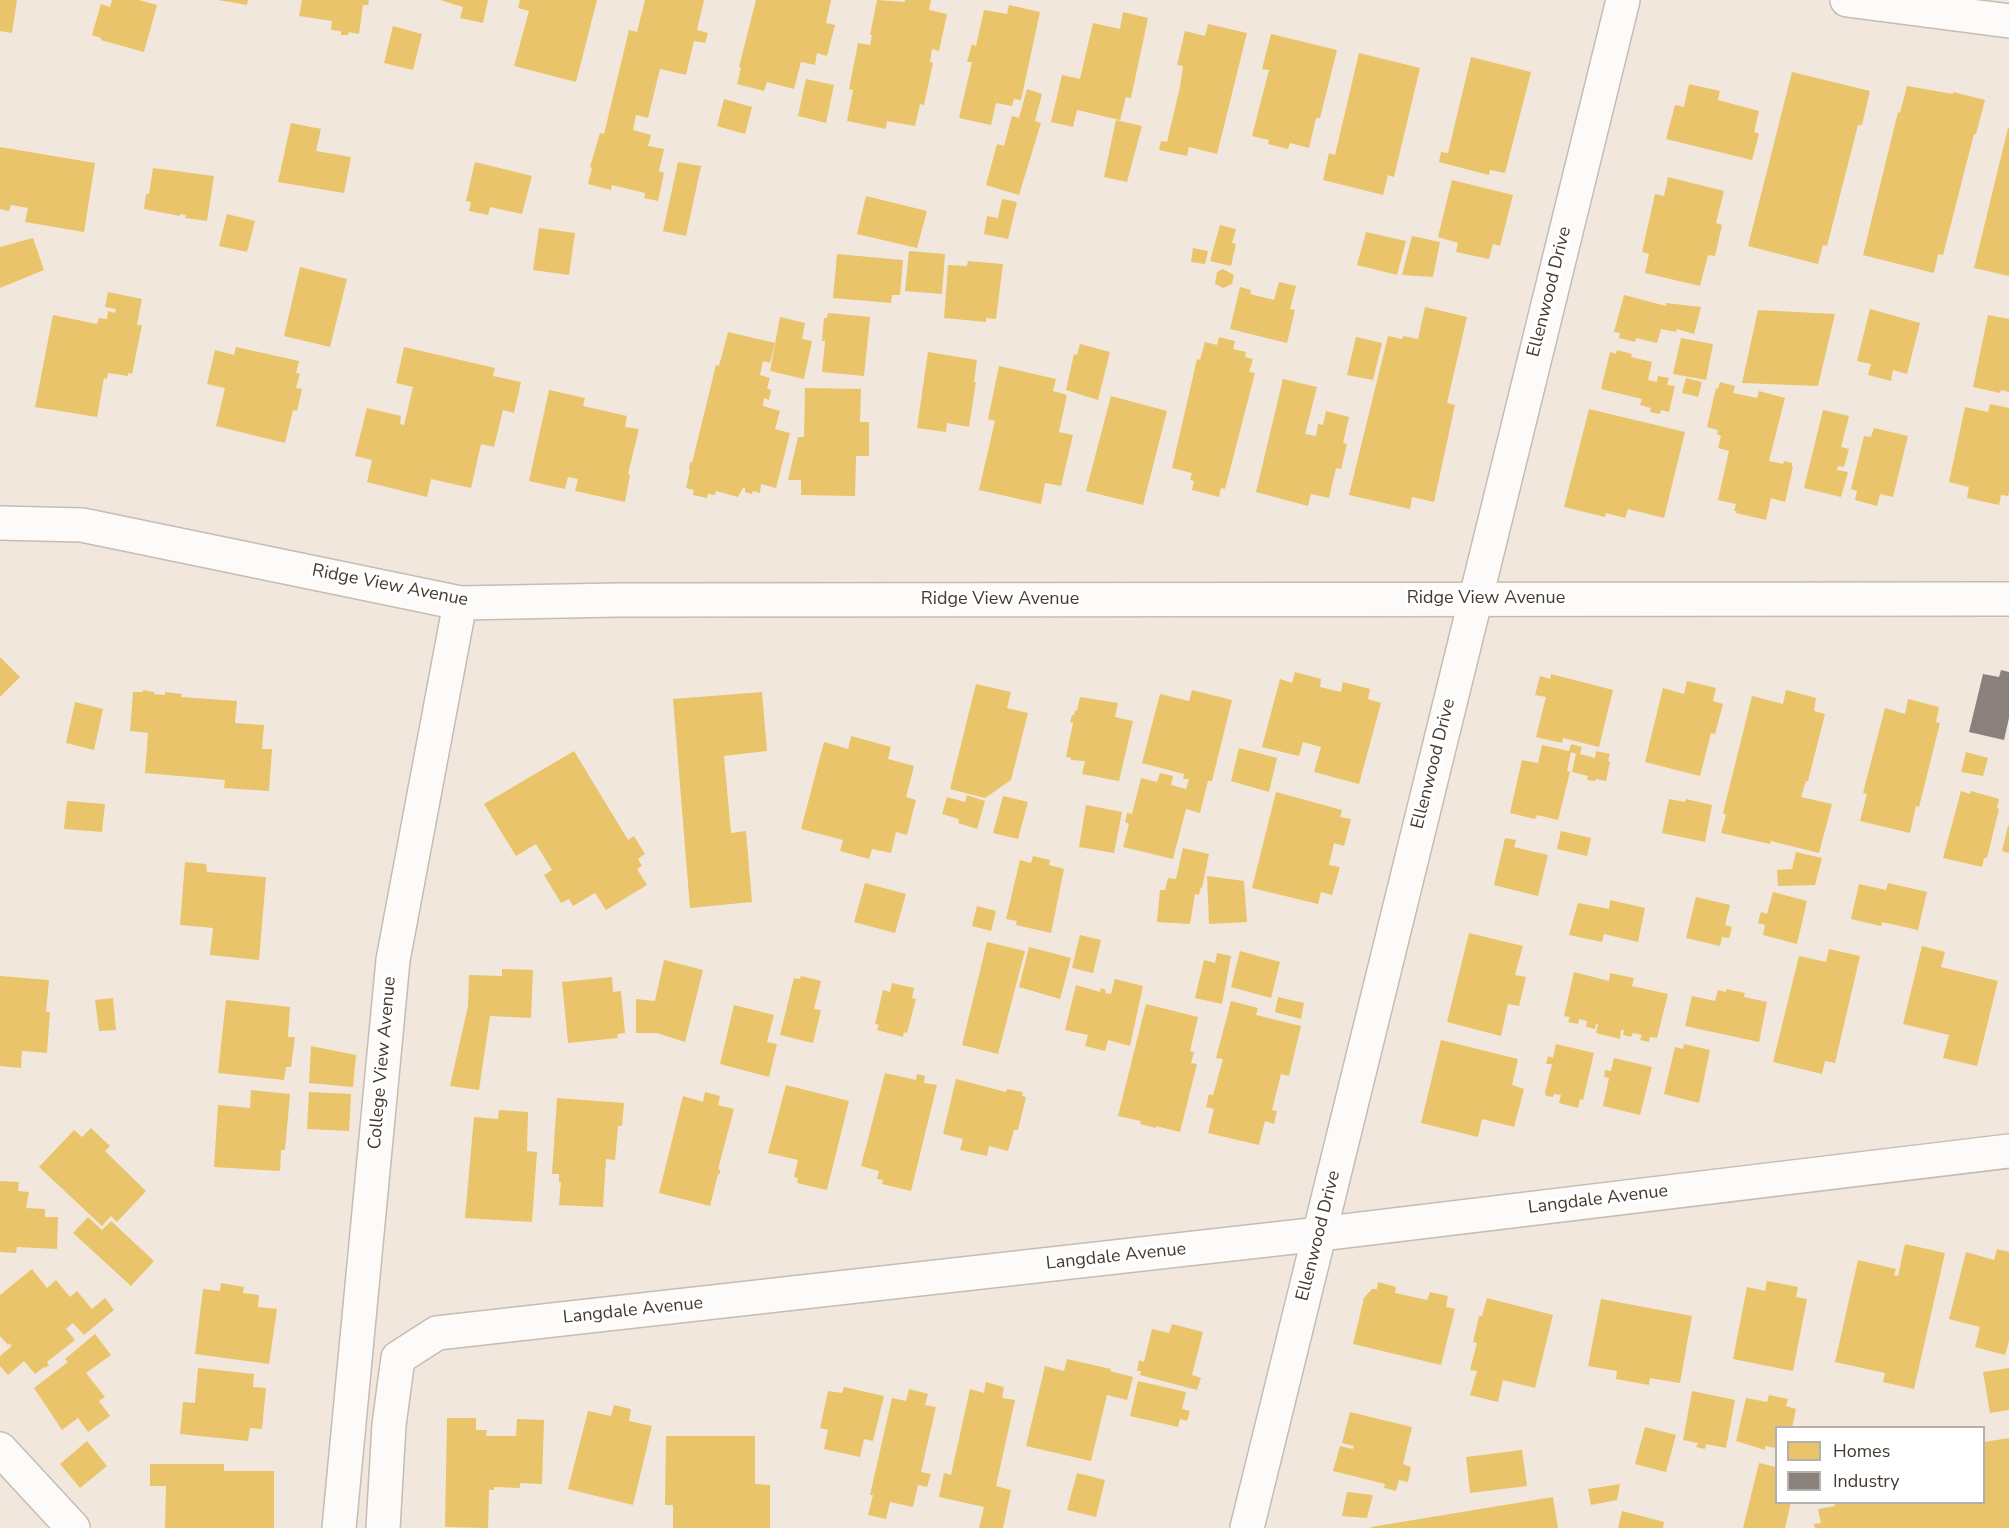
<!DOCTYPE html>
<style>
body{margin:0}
#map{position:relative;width:2009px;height:1528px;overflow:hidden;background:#f2e7dc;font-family:"Nunito Sans",sans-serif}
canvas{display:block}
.legend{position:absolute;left:1775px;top:1426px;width:210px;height:78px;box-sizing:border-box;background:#fff;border:2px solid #b4b1ac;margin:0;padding:8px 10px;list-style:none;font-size:18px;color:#443b30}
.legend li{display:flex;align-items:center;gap:12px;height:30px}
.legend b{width:30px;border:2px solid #b4b1ac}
</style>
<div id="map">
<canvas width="2009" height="1528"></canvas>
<ul class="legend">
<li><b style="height:16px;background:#e9c46a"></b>Homes</li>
<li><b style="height:16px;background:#8a817c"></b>Industry</li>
</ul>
</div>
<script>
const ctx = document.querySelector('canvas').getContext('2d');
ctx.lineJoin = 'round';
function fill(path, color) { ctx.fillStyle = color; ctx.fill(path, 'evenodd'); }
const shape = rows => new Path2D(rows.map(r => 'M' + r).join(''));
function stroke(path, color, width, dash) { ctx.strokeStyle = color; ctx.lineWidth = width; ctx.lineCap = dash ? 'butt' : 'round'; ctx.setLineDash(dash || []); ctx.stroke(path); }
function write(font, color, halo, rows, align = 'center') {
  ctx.font = font + ' "Nunito Sans",sans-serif'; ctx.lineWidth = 6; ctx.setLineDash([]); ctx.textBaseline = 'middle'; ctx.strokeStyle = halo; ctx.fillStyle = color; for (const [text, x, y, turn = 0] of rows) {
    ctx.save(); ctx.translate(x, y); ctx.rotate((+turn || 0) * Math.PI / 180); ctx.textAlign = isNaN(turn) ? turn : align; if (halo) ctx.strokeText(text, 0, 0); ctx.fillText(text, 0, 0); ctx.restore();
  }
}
const homes = shape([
 [0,0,17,0,12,33,0,31],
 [112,0,139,0,157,5,144,52,101,40,101,38,92,35,101,4,110,7],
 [218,0,248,0,247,5],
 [302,0,369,0,368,5,363,5,359,34,349,32,348,35,341,35,341,31,331,30,332,21,299,16],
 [440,0,488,0,483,23,460,18,463,7],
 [520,0,597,0,576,82,514,66,529,11,518,8],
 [645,0,704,0,697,30,708,33,705,43,694,41,686,75,660,69,648,118,636,115,633,130,651,135,648,146,664,149,659,171,664,173,658,201,644,198,645,193,612,185,611,190,588,184,592,168,590,167,600,133,604,134,629,30,637,32],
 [756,0,831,0,826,23,835,25,827,56,817,53,815,65,801,62,794,89,767,82,764,91,737,84,741,68,739,67],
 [877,0,905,2,905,0,931,0,929,10,947,14,939,51,932,49,930,62,933,63,924,105,920,104,915,126,887,121,886,129,847,121,853,90,849,89,858,43,870,45,872,35,870,35],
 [1009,5,1040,12,1021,100,1014,99,1012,106,996,103,991,125,959,118,972,62,967,62,972,44,976,46,984,10,1007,14],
 [1123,12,1148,18,1131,98,1126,97,1120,120,1077,110,1073,127,1051,122,1062,75,1080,79,1093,23,1120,29],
 [1208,24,1247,33,1217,154,1189,147,1187,156,1159,150,1161,141,1167,142,1180,87,1183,66,1177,65,1185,31,1205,36],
 [393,26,422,34,413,70,384,63],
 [1271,34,1337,50,1320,118,1316,118,1309,148,1290,143,1288,149,1268,144,1269,140,1252,136,1269,70,1262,69],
 [1359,53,1420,68,1394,177,1388,175,1383,195,1323,180,1329,153,1335,155],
 [1471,57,1531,72,1505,173,1490,170,1489,175,1439,162,1441,152,1448,153],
 [1792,72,1870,91,1862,125,1858,125,1827,246,1823,245,1818,264,1748,246],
 [806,79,834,85,826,123,798,116],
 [1689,84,1720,91,1718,100,1759,111,1754,132,1759,134,1752,160,1666,139,1675,105,1684,107],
 [1907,86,1953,94,1953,92,1985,100,1976,134,1974,134,1943,255,1938,254,1934,273,1863,255,1898,112,1900,113],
 [1027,89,1042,94,1035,121,1041,123,1019,195,986,185,997,144,1004,146,1012,116,1019,118],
 [724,99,752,107,745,134,717,126],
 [1116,120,1142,126,1127,182,1104,177],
 [291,123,321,129,316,151,351,157,344,193,278,182],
 [2008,128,2009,128,2009,276,1974,268],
 [0,147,95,163,84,232,25,222,28,208,11,205,9,211,0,209],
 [475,162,532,176,522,214,490,207,488,215,469,211,471,202,466,201],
 [678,162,701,166,686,236,663,231],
 [153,168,214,176,207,221,185,218,186,215,180,214,180,216,144,209,146,194,149,194],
 [1668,177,1724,191,1716,223,1722,225,1715,256,1708,255,1700,286,1645,273,1649,254,1642,252,1655,194,1664,196],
 [1452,180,1513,195,1500,246,1493,244,1489,259,1456,252,1458,243,1438,237],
 [866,196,927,211,917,248,857,234],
 [1002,199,1017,202,1008,239,984,234,987,216,998,218],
 [227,214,255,221,247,252,219,246],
 [1220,225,1236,229,1232,243,1236,244,1231,266,1210,261],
 [539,228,575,233,569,275,533,270],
 [1366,232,1406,241,1397,275,1357,265],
 [1412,236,1440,242,1433,277,1402,275],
 [33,238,44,270,0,288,0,247],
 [1193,248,1208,251,1205,264,1191,262],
 [909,251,945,254,942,294,905,291],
 [837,254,903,260,900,295,892,295,891,303,833,298],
 [968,261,1003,264,996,319,986,318,986,322,944,318,948,265,967,266],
 [300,267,347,279,330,347,284,336],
 [1223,269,1234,275,1232,284,1223,288,1215,284,1217,272],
 [1279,282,1296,286,1290,309,1295,310,1287,343,1230,329,1240,287,1251,290,1250,294,1274,300],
 [108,292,142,299,137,325,142,325,132,374,128,373,128,376,108,373,107,379,104,378,97,417,35,407,53,315,97,324,99,318,107,319,108,311,115,313,116,309,105,307],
 [1624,295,1666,306,1666,303,1701,307,1694,334,1677,329,1676,332,1661,329,1657,343,1636,338,1635,342,1619,338,1620,333,1614,332],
 [1425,307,1467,317,1447,403,1455,405,1434,502,1412,497,1410,509,1349,495,1388,336,1402,339,1403,336,1418,339],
 [1870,309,1920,323,1907,374,1893,370,1891,381,1868,375,1871,364,1857,361],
 [1758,310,1835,314,1818,386,1742,383],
 [828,313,870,317,864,376,822,372,825,341,822,341,824,318,827,318],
 [1988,315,2009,319,2009,392,2001,390,2000,393,1973,387],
 [780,317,805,323,802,339,812,341,804,379,770,371],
 [728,332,775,343,770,363,763,361,760,375,770,378,767,388,771,390,769,400,764,398,763,406,780,411,775,429,790,433,776,488,761,484,760,493,753,491,752,494,745,492,745,488,743,488,738,497,716,491,715,495,708,494,707,498,693,495,694,490,686,488,690,470,689,469,690,462,692,463,716,365,719,366],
 [1219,337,1235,341,1233,349,1246,352,1245,357,1253,359,1249,372,1255,373,1225,489,1221,488,1219,497,1192,490,1194,481,1190,480,1192,473,1172,468,1197,359,1200,360,1205,342,1217,345],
 [1356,337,1382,343,1373,380,1347,375],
 [1681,338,1713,344,1706,380,1673,374],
 [1080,344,1110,352,1098,400,1066,390,1074,354,1077,355],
 [236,347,299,361,296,373,300,374,296,388,302,389,297,411,293,410,285,443,216,426,225,388,207,384,215,350,234,355],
 [404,347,495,368,493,376,521,382,514,413,503,410,494,447,481,444,471,488,431,479,427,497,367,482,372,460,355,456,367,408,401,416,400,424,404,425,413,387,396,383],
 [1617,350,1632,354,1631,357,1652,362,1648,380,1657,382,1658,376,1669,378,1667,385,1675,386,1669,412,1661,410,1660,414,1650,412,1651,408,1640,405,1642,399,1601,389,1610,352,1616,354],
 [928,352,977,360,974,382,976,382,969,427,947,423,946,432,917,428],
 [999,366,1056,379,1053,391,1067,395,1059,432,1073,435,1061,486,1045,483,1041,504,979,490,995,421,988,419],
 [1686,378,1702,382,1698,397,1682,393],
 [1283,379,1317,387,1305,434,1316,436,1318,424,1323,425,1326,411,1349,417,1343,443,1347,444,1341,469,1336,468,1329,498,1311,494,1308,506,1256,492],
 [1720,382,1735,386,1733,393,1757,398,1759,391,1785,398,1769,461,1783,464,1784,461,1792,463,1792,467,1793,467,1785,502,1771,498,1766,520,1736,513,1737,511,1734,511,1736,504,1718,500,1729,451,1718,448,1721,436,1717,434,1718,430,1707,427,1716,388,1718,389],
 [805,388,861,389,860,422,869,422,869,456,856,456,855,496,801,495,801,480,788,480,798,437,804,437],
 [549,390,585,398,583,406,627,416,625,427,639,429,628,474,630,475,625,502,575,491,578,479,568,477,565,489,529,481],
 [1111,396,1167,411,1143,505,1086,491],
 [1990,404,2009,408,2009,492,2008,496,2001,495,1999,505,1967,498,1969,487,1949,482,1965,407,1988,412],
 [1589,409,1685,432,1664,518,1628,509,1625,518,1606,513,1605,517,1564,507],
 [1823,410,1849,416,1841,447,1849,449,1844,467,1838,466,1837,470,1848,472,1841,497,1804,488],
 [1874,428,1908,436,1893,497,1880,494,1877,506,1855,500,1857,491,1851,489,1864,436,1871,437],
 [0,657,20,677,0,697],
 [1295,672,1321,679,1320,687,1341,692,1343,682,1370,689,1368,699,1381,703,1359,784,1314,772,1321,747,1303,742,1299,756,1262,747,1280,679,1292,683],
 [1551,674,1613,690,1599,747,1563,738,1562,743,1536,737,1546,697,1535,695,1540,676,1550,679],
 [1687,681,1716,688,1713,701,1723,704,1715,734,1711,733,1700,776,1645,762,1663,688,1684,694],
 [976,684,1011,692,1007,708,1028,713,1011,780,985,798,950,789],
 [143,690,154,692,154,694,165,695,165,692,182,694,181,697,237,701,235,723,264,725,262,749,272,749,269,791,224,788,225,780,145,773,148,733,130,731,133,692,143,692],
 [1192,690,1232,700,1212,781,1208,781,1200,813,1186,809,1173,859,1123,847,1129,824,1125,822,1127,813,1132,814,1141,778,1157,782,1160,773,1173,776,1171,785,1186,789,1189,779,1183,779,1184,774,1142,763,1160,694,1189,701],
 [1786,690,1816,698,1814,711,1825,714,1808,781,1806,781,1801,797,1832,804,1819,853,1771,841,1770,844,1721,833,1726,815,1723,813,1752,696,1783,704],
 [762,692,767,751,724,756,731,833,746,831,752,902,690,908,673,699],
 [1080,697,1118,703,1115,717,1133,721,1119,781,1082,774,1085,761,1071,760,1071,758,1066,757,1073,723,1070,722,1072,715,1074,715,1075,710,1077,711],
 [1908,699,1939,707,1936,722,1940,723,1919,807,1916,806,1910,833,1860,821,1867,794,1863,793,1885,708,1905,714],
 [75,702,103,709,94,750,66,743],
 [851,736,891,747,888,759,914,766,906,797,916,800,907,835,896,832,891,853,872,849,869,859,840,851,843,840,801,829,824,742,848,749],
 [1571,744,1582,747,1580,754,1595,758,1596,751,1610,754,1608,761,1610,762,1606,781,1596,779,1595,781,1587,780,1588,776,1572,772,1576,754,1571,752,1567,771,1570,772,1558,820,1537,815,1535,819,1510,813,1522,760,1538,763,1542,745,1569,751],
 [1239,748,1277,758,1269,792,1231,781],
 [574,751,628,840,634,836,645,854,638,859,642,866,637,869,647,885,606,910,595,893,573,906,569,899,561,903,544,875,552,870,536,844,516,856,484,804],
 [1966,752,1988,758,1983,776,1961,772],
 [1961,791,1970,794,1971,791,1999,799,1997,808,1999,809,1987,858,1984,858,1982,867,1943,858],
 [1276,792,1342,810,1340,817,1351,819,1344,846,1334,843,1329,865,1340,867,1332,895,1321,892,1318,904,1252,888],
 [967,795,985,801,977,829,958,823,959,819,942,814,947,797,965,802],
 [1003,796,1028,802,1018,839,993,833],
 [1669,799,1685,802,1686,799,1712,805,1705,842,1662,833],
 [67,801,105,804,102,832,64,829],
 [1086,805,1122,812,1114,853,1079,847],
 [2008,826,2009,826,2009,853,2002,851],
 [1561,831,1591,838,1587,856,1557,849],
 [1505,838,1516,840,1514,847,1548,855,1538,896,1494,885],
 [1183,848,1209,854,1202,888,1201,887,1199,895,1195,894,1190,924,1157,922,1160,890,1165,890,1168,878,1176,879],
 [1796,852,1822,858,1815,885,1778,886,1777,870,1792,869],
 [1033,856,1050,860,1049,865,1064,869,1051,933,1016,925,1017,921,1006,919,1020,860,1031,863],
 [185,862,206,864,207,872,266,877,259,960,210,955,213,928,180,925],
 [1207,876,1244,881,1247,922,1209,924],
 [865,883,906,894,895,933,854,922],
 [1888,883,1927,892,1918,930,1882,922,1881,926,1851,919,1859,884,1886,890],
 [1773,892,1807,901,1797,944,1763,935,1765,925,1758,923,1761,912,1767,914],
 [1696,897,1730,905,1725,925,1732,927,1729,938,1722,937,1720,946,1686,938],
 [1610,900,1645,908,1638,942,1604,934,1602,942,1569,935,1578,903,1609,909],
 [977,906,996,911,991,931,972,926],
 [1469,933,1523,946,1515,975,1526,977,1519,1006,1508,1004,1501,1036,1447,1022],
 [1080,935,1101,940,1093,973,1072,968],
 [987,942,1025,951,998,1054,962,1045],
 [1922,946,1945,952,1941,967,1998,981,1977,1066,1943,1058,1949,1035,1903,1024],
 [1029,947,1071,958,1060,999,1019,987],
 [1829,949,1860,956,1835,1063,1825,1061,1822,1074,1773,1062,1799,956,1826,962],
 [1240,951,1280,962,1271,998,1231,987],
 [1217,953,1231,956,1222,1004,1195,998,1204,960,1215,963],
 [664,960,703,970,685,1042,657,1033,636,1033,636,999,655,1001],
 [502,969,533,970,531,1018,490,1016,479,1090,450,1086,468,1006,469,975,502,976],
 [1574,972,1609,981,1610,973,1634,978,1632,986,1668,994,1657,1038,1650,1037,1649,1042,1640,1040,1642,1035,1633,1033,1631,1037,1623,1035,1624,1030,1621,1030,1620,1039,1596,1033,1598,1024,1596,1024,1595,1029,1586,1027,1587,1021,1579,1019,1578,1024,1568,1022,1570,1017,1564,1016],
 [0,976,49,980,46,1012,50,1012,47,1053,22,1051,21,1068,0,1066],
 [801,976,821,981,814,1009,821,1010,813,1043,780,1035,794,978,800,979],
 [612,977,613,992,621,991,625,1033,617,1034,618,1038,568,1043,562,982],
 [1115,979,1143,986,1130,1046,1108,1040,1105,1051,1085,1046,1088,1035,1065,1030,1076,985,1100,992,1101,988,1106,990,1105,993,1111,994],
 [892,983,914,988,912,998,916,999,907,1033,904,1032,903,1037,877,1030,879,1025,875,1024,883,990,890,992],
 [1726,989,1745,993,1744,997,1767,1002,1759,1042,1685,1026,1692,996,1715,1001,1718,990,1726,992],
 [1278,997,1304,1003,1301,1019,1275,1012],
 [113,998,116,1030,99,1031,95,1000],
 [226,1000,290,1007,288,1037,295,1037,291,1067,286,1067,284,1080,218,1073],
 [1231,1001,1258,1008,1256,1015,1301,1026,1289,1076,1281,1074,1272,1110,1277,1111,1274,1124,1265,1121,1259,1145,1208,1133,1214,1109,1206,1107,1209,1094,1213,1095,1223,1059,1216,1058],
 [1146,1004,1198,1017,1190,1051,1194,1052,1191,1063,1197,1064,1180,1132,1156,1126,1156,1128,1140,1124,1141,1121,1118,1116],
 [734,1005,774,1015,767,1042,777,1044,769,1077,720,1064],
 [1441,1040,1518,1059,1512,1085,1524,1089,1514,1127,1482,1119,1478,1137,1421,1123],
 [1556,1044,1594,1053,1583,1100,1580,1099,1578,1108,1559,1103,1561,1095,1554,1094,1553,1097,1546,1096,1545,1092,1552,1064,1546,1064,1548,1056,1553,1058],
 [1684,1044,1710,1050,1699,1103,1664,1094,1675,1047,1683,1049],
 [311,1046,356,1055,353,1087,309,1083],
 [1614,1058,1652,1067,1640,1115,1603,1106,1609,1078,1604,1077,1605,1070,1611,1071],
 [885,1073,916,1080,917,1074,925,1076,924,1083,937,1085,911,1191,882,1184,883,1180,877,1179,879,1171,861,1166],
 [956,1079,1006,1092,1007,1089,1023,1092,1022,1096,1026,1097,1018,1130,1014,1130,1008,1151,989,1146,987,1156,960,1150,963,1139,943,1134],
 [786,1085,849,1101,827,1190,797,1183,798,1178,794,1177,798,1160,768,1153],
 [251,1090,290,1094,285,1150,281,1150,280,1171,214,1167,218,1105,250,1108],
 [309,1092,351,1094,349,1131,307,1129],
 [705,1092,720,1096,718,1105,734,1109,718,1169,720,1170,720,1174,718,1174,710,1206,659,1193,683,1096,703,1102],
 [557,1098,624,1103,622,1126,618,1126,615,1160,606,1159,603,1207,559,1205,561,1182,559,1182,559,1174,552,1174],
 [499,1110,528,1112,527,1151,537,1152,532,1222,465,1218,474,1117,498,1119],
 [91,1128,110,1146,105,1151,146,1191,117,1222,111,1216,102,1226,39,1167,74,1130,82,1137],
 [0,1181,19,1182,18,1191,29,1192,26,1208,45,1209,45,1217,58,1217,57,1249,17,1247,16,1253,0,1252],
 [88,1217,102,1230,111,1221,154,1261,131,1286,73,1233],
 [1905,1244,1945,1253,1914,1389,1883,1382,1885,1373,1835,1362,1858,1260,1896,1269,1894,1275,1898,1276],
 [1997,1249,2009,1252,2009,1341,2005,1355,1975,1347,1980,1327,1949,1319,1966,1252,1994,1260],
 [32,1269,47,1288,56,1280,70,1297,77,1291,92,1309,105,1298,114,1310,84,1335,73,1323,66,1329,75,1340,47,1362,49,1365,45,1368,44,1367,35,1374,24,1361,8,1375,0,1366,0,1356,12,1346,9,1343,8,1345,0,1336,0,1295],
 [1767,1281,1798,1287,1796,1297,1807,1299,1793,1371,1733,1359,1747,1287,1765,1291],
 [1378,1282,1396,1287,1395,1293,1427,1300,1430,1292,1448,1296,1446,1307,1455,1309,1441,1365,1353,1344,1364,1298,1372,1289,1377,1289],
 [221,1283,244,1287,243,1293,259,1295,258,1307,277,1309,269,1364,195,1354,203,1289,220,1291],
 [1487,1298,1553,1315,1535,1388,1503,1380,1498,1402,1470,1395,1477,1371,1470,1370,1477,1343,1473,1342,1479,1316,1482,1316],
 [1601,1299,1692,1316,1680,1383,1650,1378,1649,1385,1616,1379,1617,1371,1588,1366],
 [1172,1324,1203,1332,1192,1375,1201,1378,1197,1390,1140,1375,1141,1371,1137,1371,1139,1360,1144,1362,1152,1329,1169,1333],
 [95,1334,111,1355,86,1373,105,1397,99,1401,110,1416,88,1432,78,1418,62,1430,34,1388,68,1362,65,1359],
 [1067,1359,1111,1369,1110,1371,1133,1377,1127,1400,1107,1395,1091,1461,1026,1446,1045,1366,1064,1371],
 [198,1368,254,1374,253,1387,266,1388,262,1429,250,1428,248,1441,180,1434,183,1402,195,1403],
 [2009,1368,2009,1410,1990,1413,1983,1372],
 [1138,1381,1186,1392,1182,1409,1190,1411,1187,1421,1180,1419,1178,1427,1130,1416],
 [986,1382,1004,1387,1002,1398,1015,1400,996,1486,1011,1490,1003,1528,979,1528,984,1507,939,1497,944,1473,951,1475,970,1389,984,1393],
 [844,1387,884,1396,873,1441,864,1439,860,1457,824,1449,828,1430,820,1428,828,1391,842,1393],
 [909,1389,928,1394,925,1405,936,1407,921,1472,931,1474,927,1487,918,1485,913,1507,890,1502,886,1519,868,1515,873,1495,870,1495,892,1398,906,1401],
 [1692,1391,1735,1400,1726,1448,1706,1444,1705,1449,1696,1447,1698,1443,1683,1440],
 [1769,1395,1788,1399,1786,1406,1796,1409,1792,1428,1776,1428,1776,1448,1765,1446,1765,1450,1736,1441,1746,1398,1767,1402],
 [614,1405,631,1409,629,1421,652,1426,633,1505,568,1489,588,1411,611,1416],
 [1350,1412,1412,1427,1403,1464,1411,1467,1408,1482,1399,1480,1396,1491,1384,1488,1385,1484,1333,1471,1340,1446,1353,1449,1354,1446,1342,1443],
 [447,1418,476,1418,476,1430,487,1430,486,1436,516,1436,517,1419,544,1420,542,1484,520,1483,520,1488,494,1487,494,1490,489,1490,488,1528,445,1527],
 [1645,1427,1676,1435,1666,1472,1635,1464],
 [666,1436,755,1436,755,1484,770,1485,770,1528,673,1528,673,1505,665,1505],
 [2009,1438,2009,1528,1815,1528,1814,1524,1821,1523,1818,1509,1835,1506,1834,1502,1984,1502,1984,1442],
 [87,1441,107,1466,80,1488,60,1464],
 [1522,1450,1527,1486,1470,1493,1466,1457],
 [1759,1463,1776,1467,1776,1502,1791,1502,1785,1528,1743,1528],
 [150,1464,224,1464,224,1471,274,1471,274,1528,165,1528,166,1486,150,1486],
 [1077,1473,1105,1480,1096,1517,1067,1510],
 [1620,1484,1617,1500,1591,1505,1588,1489],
 [1347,1492,1373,1495,1367,1518,1342,1516],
 [1553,1497,1558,1528,1371,1528,1371,1527],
 [1622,1511,1664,1522,1663,1528,1618,1528]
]);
const industry = shape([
 [2001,670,2009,672,2009,718,2004,740,1969,732,1983,674,1999,677]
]);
const minor = shape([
 [1847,0,2009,21],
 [0,523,82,525,460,603,618,600,2009,599],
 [0,1449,73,1528],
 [339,1528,393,960,460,603],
 [383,1528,389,1425,398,1358,437,1333,1320,1234,2009,1151]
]);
const tertiary = shape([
 [1247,1528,1623,0]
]);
const streetNames = [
 ["Ellenwood Drive",1550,292,-76],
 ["Ridge View Avenue",390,586,11],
 ["Ridge View Avenue",1486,599],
 ["Ridge View Avenue",1000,600],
 ["Ellenwood Drive",1434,764,-76],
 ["College View Avenue",383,1063,-85],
 ["Langdale Avenue",1598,1200,-7],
 ["Ellenwood Drive",1319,1236,-76],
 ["Langdale Avenue",1116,1257,-6],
 ["Langdale Avenue",633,1311,-6]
];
fill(homes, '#e9c46a');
fill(industry, '#8a817c');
stroke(minor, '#c5bcb2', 36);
stroke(tertiary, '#c5bcb2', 36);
stroke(minor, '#fdfbfa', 33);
stroke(tertiary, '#fdfbfa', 33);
write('18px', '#443b30', '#fff', streetNames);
</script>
